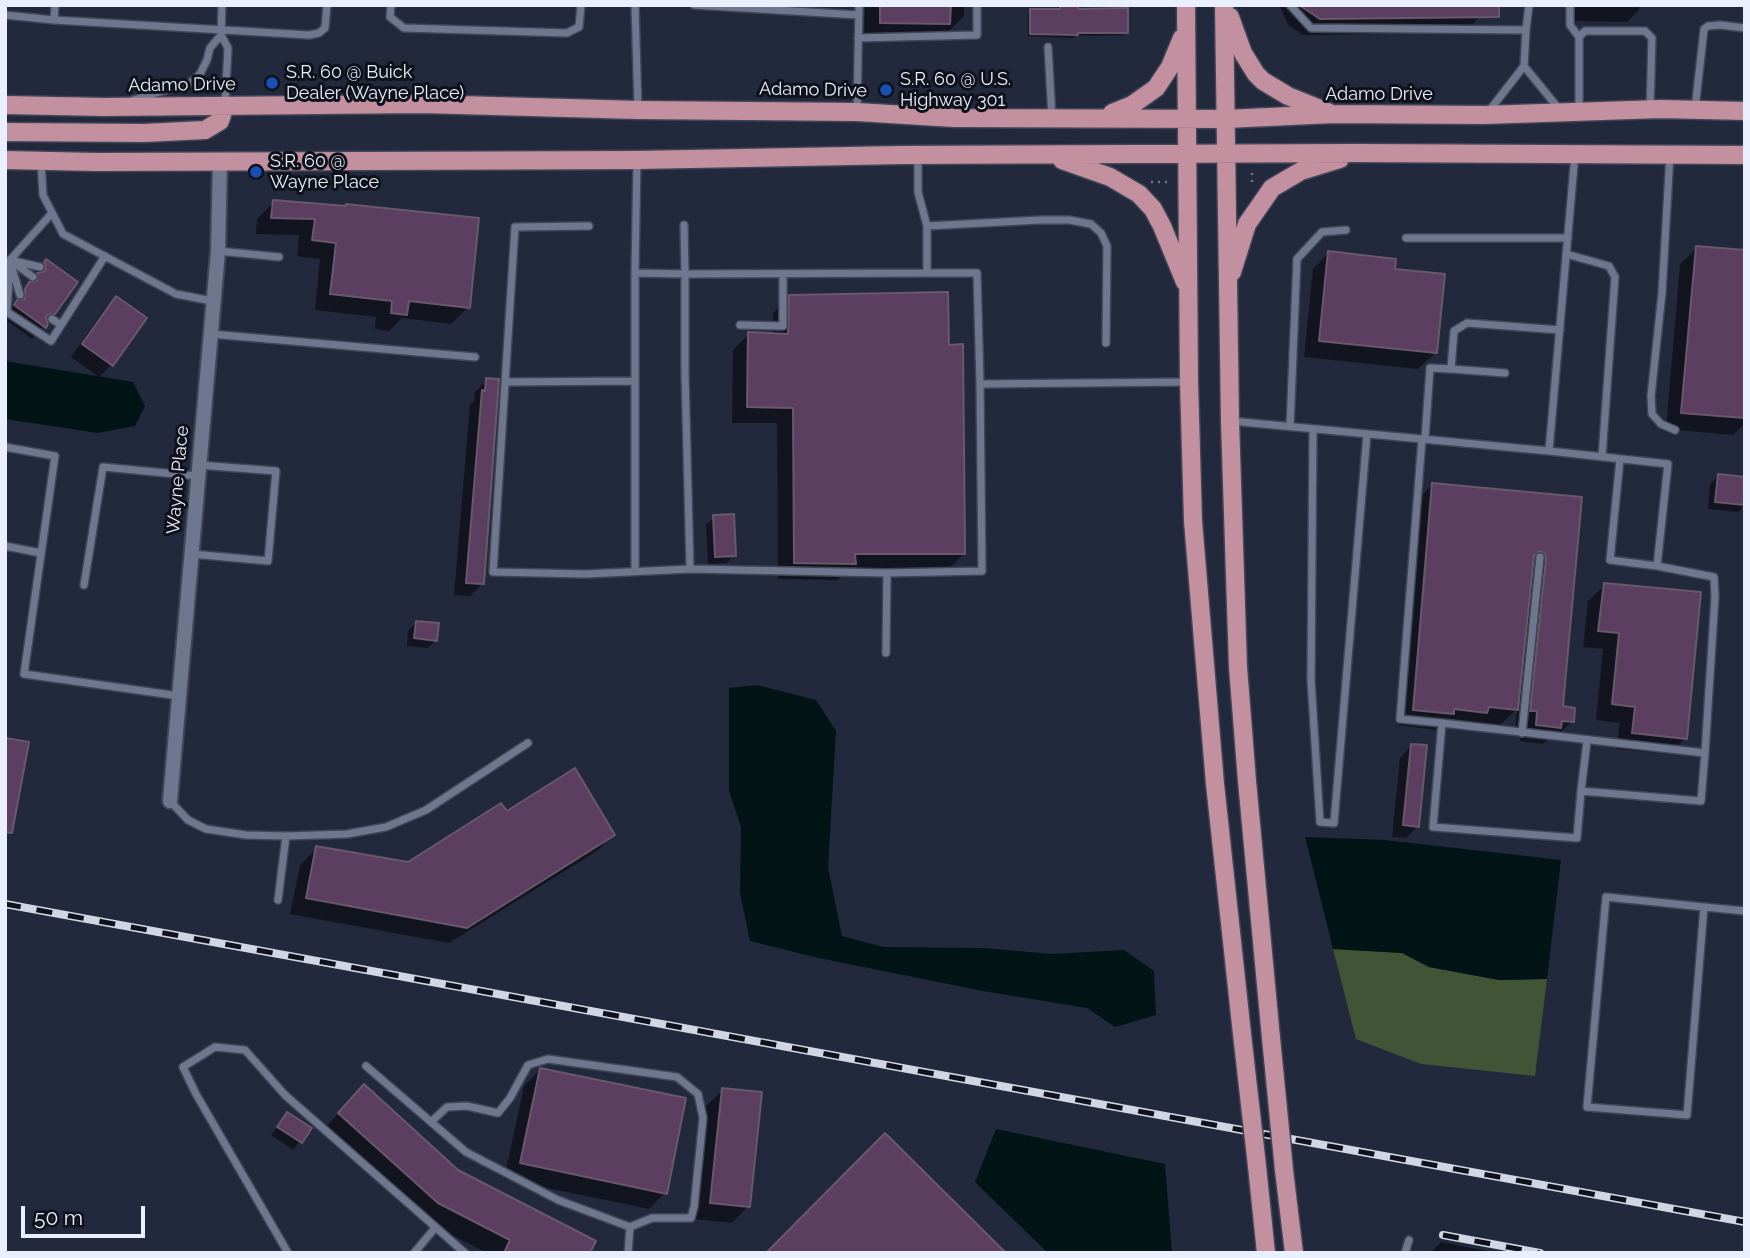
<!DOCTYPE html>
<style>
body{margin:0}
#map{position:relative;width:1750px;height:1258px;overflow:hidden;background:#22293d;font-family:Raleway,sans-serif}
canvas{display:block}
.frame{position:absolute;inset:0;border:7px solid #eaeffd;pointer-events:none}
.scale{position:absolute;left:21px;top:1206px;width:124px;height:32px;box-sizing:border-box;border:4px solid #eaeffd;border-top:0;padding-left:9px;font-size:21px;line-height:24px;white-space:nowrap;color:#eaeffd;-webkit-text-stroke:5px #0f121b;paint-order:stroke}
</style>
<div id="map">
<canvas width="1750" height="1258"></canvas>
<div class="frame"></div>
<div class="scale">50 m</div>
</div>
<script>
const ctx = document.querySelector('canvas').getContext('2d');
ctx.lineJoin = 'round';
function fill(path, color) { ctx.fillStyle = color; ctx.fill(path, 'evenodd'); }
const shape = rows => new Path2D(rows.map(r => 'M' + r).join(''));
function stroke(path, color, width, dash) { ctx.strokeStyle = color; ctx.lineWidth = width; ctx.lineCap = dash ? 'butt' : 'round'; ctx.setLineDash(dash || []); ctx.stroke(path); }
function write(font, color, halo, rows, align = 'center') {
  ctx.font = font + ' Raleway,sans-serif'; ctx.lineWidth = 6; ctx.setLineDash([]); ctx.textBaseline = 'middle'; ctx.strokeStyle = halo; ctx.fillStyle = color; for (const [text, x, y, turn = 0] of rows) {
    ctx.save(); ctx.translate(x, y); ctx.rotate((+turn || 0) * Math.PI / 180); ctx.textAlign = isNaN(turn) ? turn : align; if (halo) ctx.strokeText(text, 0, 0); ctx.fillText(text, 0, 0); ctx.restore();
  }
}
const green = shape([
 [1333,949,1402,953,1429,967,1499,980,1547,979,1535,1076,1421,1064,1356,1039]
]);
const water = shape([
 [5,361,133,382,145,406,135,426,98,433,5,419],
 [757,685,816,700,836,731,828,868,842,936,883,947,984,948,1052,954,1124,950,1154,971,1156,1015,1115,1027,1087,1008,983,991,814,957,750,941,740,893,741,827,729,791,729,688],
 [1305,837,1385,840,1561,860,1547,979,1499,980,1429,967,1402,953,1333,949],
 [996,1129,1165,1164,1172,1253,1048,1253,975,1182]
]);
const shadow = shape([
 [865,5,964,5,964,16,948,32,940,32,932,40,864,39],
 [1057,5,1076,5,1076,10,1127,32,1123,35,1075,36,1073,38,1028,36,1028,14,1031,11,1057,11],
 [1279,5,1480,5,1480,17,1463,33,1303,35,1288,25],
 [1566,5,1639,5,1639,10,1627,22,1566,21],
 [274,202,477,219,468,307,451,324,402,318,389,331,375,329,376,317,315,310,320,259,297,256,299,235,256,234,257,219],
 [1697,248,1745,252,1745,423,1733,435,1666,429,1680,264],
 [1329,252,1393,271,1435,353,1418,369,1304,357,1313,269],
 [46,261,54,313,32,339,5,319,5,314,34,278,32,275],
 [790,297,948,347,964,554,947,570,848,570,837,580,778,579,777,423,732,423,733,350,749,334,773,335,773,313],
 [117,298,145,318,111,365,99,377,71,357,104,310],
 [487,380,482,584,470,596,454,595,470,404,474,401,475,392],
 [1718,476,1745,479,1745,505,1738,512,1708,509,1710,484],
 [1432,485,1580,498,1561,708,1572,721,1555,738,1550,737,1543,744,1520,741,1521,727,1515,727,1517,709,1500,725,1475,723,1469,729,1440,725,1436,730,1398,725,1416,502],
 [714,517,734,556,726,563,708,564,706,525],
 [1605,585,1686,738,1669,754,1616,749,1620,723,1596,720,1603,649,1583,647,1588,601],
 [416,623,436,640,428,648,407,646,408,631],
 [1412,745,1418,826,1406,838,1392,837,1400,758],
 [506,814,613,835,597,851,449,943,290,914,300,865,317,848,408,864],
 [540,1070,665,1193,649,1209,504,1179,524,1086],
 [723,1090,748,1206,732,1223,695,1219,706,1106],
 [348,1103,457,1172,588,1253,487,1253,421,1219,323,1130],
 [288,1114,310,1128,293,1150,271,1135],
 [1441,1242,1498,1253,1430,1253]
]);
const building = shape([
 [880,5,951,5,950,24,880,23,880,5],
 [1060,5,1078,5,1078,9,1128,8,1128,33,1078,33,1078,35,1030,34,1030,9,1060,9,1060,5],
 [1299,5,1499,5,1499,17,1320,19,1299,5],
 [273,200,346,206,346,204,479,218,470,308,409,301,407,315,391,313,392,301,330,294,336,243,312,240,315,219,271,218,273,200],
 [1696,246,1745,250,1745,418,1681,413,1696,246],
 [1328,251,1396,259,1395,269,1445,274,1437,353,1319,341,1328,251],
 [46,259,78,282,55,314,47,315,46,319,48,324,46,328,14,305,17,300,25,299,25,289,29,282,37,281,37,273,45,271,46,266,44,262,46,259],
 [948,292,949,345,963,344,965,554,855,554,856,564,794,563,793,408,747,407,748,332,788,334,789,295,948,292],
 [116,296,147,318,113,366,82,344,116,296],
 [486,378,499,379,484,584,466,583,482,390,485,391,486,378],
 [1718,474,1745,477,1745,505,1715,502,1718,474],
 [1432,483,1582,497,1563,706,1575,708,1574,722,1562,721,1561,728,1536,725,1537,711,1530,711,1546,558,1544,553,1540,551,1534,556,1518,710,1489,707,1487,713,1454,709,1454,714,1413,710,1432,483],
 [734,514,736,556,715,557,713,515,734,514],
 [1604,583,1701,592,1687,739,1632,733,1635,707,1612,704,1619,633,1598,631,1604,583],
 [416,621,439,623,437,641,414,638,416,621],
 [5,738,29,742,12,833,5,832,5,738],
 [1411,744,1427,745,1419,827,1403,825,1411,744],
 [575,768,615,835,467,928,306,898,316,846,408,862,501,803,507,811,575,768],
 [540,1068,686,1098,667,1194,520,1163,540,1068],
 [364,1084,458,1170,596,1241,590,1253,504,1253,510,1240,438,1203,338,1113,364,1084],
 [722,1088,762,1092,750,1207,710,1203,722,1088],
 [287,1112,312,1128,302,1143,277,1127,287,1112],
 [885,1133,1006,1253,766,1253,885,1133]
]);
const path = shape([
 [1151,182,1169,182],
 [1252,182,1252,171]
]);
const lane = shape([
 [55,5,54,20,309,35,319,33,325,28,327,5],
 [222,5,221,35,228,48,225,104],
 [391,5,390,17,404,28,567,33,579,27,581,5],
 [635,5,638,109],
 [694,5,858,15],
 [1290,5,1311,28,1526,30,1524,66,1489,111],
 [1570,5,1570,25,1579,37],
 [5,15,54,20],
 [1526,30,1529,5],
 [858,38,977,35,977,5],
 [1048,47,1052,117],
 [1524,66,1559,109],
 [133,100,190,83,200,74,207,60,210,48,221,35],
 [1695,109,1704,29,1708,26,1720,25,1745,28],
 [1579,110,1579,37,1585,31,1645,31,1652,38,1650,109],
 [857,111,859,5],
 [1670,154,1662,293,1651,396,1652,414,1661,424,1675,430],
 [918,155,918,192,927,226,927,273,977,273,980,384],
 [637,160,635,273,685,274,685,374,690,569],
 [41,162,43,195,63,234,176,294,212,301],
 [52,213,10,260,7,312,51,341,105,256],
 [684,225,685,274,927,273],
 [589,226,515,227,493,572,586,574,690,569,887,573],
 [927,226,1040,220,1069,220,1091,224,1101,233,1107,246,1106,343],
 [1406,238,1568,238],
 [218,251,279,257],
 [1566,254,1609,266,1615,277,1602,457],
 [10,260,40,267],
 [14,263,33,277],
 [12,268,20,295],
 [635,273,635,571],
 [52,319,61,325],
 [740,325,783,326,783,274],
 [211,334,475,357],
 [1451,369,1505,373],
 [505,382,635,381],
 [1231,421,1549,451,1575,154],
 [1290,426,1297,259,1322,232,1346,230],
 [1313,429,1311,680,1320,822,1334,823,1367,434],
 [1422,439,1400,719,1442,723],
 [1425,439,1430,368,1451,369,1454,331,1467,323,1560,330],
 [5,447,55,456,24,674,179,696],
 [1549,451,1668,464,1657,566,1714,577,1715,597,1705,753,1701,801,1581,791,1577,838,1433,827,1442,723,1705,753],
 [1620,459,1610,560,1657,566],
 [5,546,41,553],
 [192,554,268,561,276,471,199,465],
 [84,585,103,467,197,476],
 [886,653,887,573,982,571,980,384,1188,382],
 [1522,733,1540,557],
 [1581,791,1587,741],
 [170,801,188,820,206,829,246,835,286,836,347,834,386,827,426,810,528,743],
 [278,900,286,836],
 [1704,907,1687,1115,1587,1107,1606,897,1704,907,1745,911],
 [366,1066,466,1152,558,1200,630,1227],
 [431,1122,447,1107,467,1106,498,1113,510,1098,528,1065,548,1059,677,1077,698,1094,703,1118,694,1207,691,1218,652,1218,630,1227,628,1253],
 [288,1253,196,1094,183,1067,215,1047,245,1050,285,1095,465,1253],
 [414,1253,435,1228],
 [1405,1253,1409,1240]
]);
const street = shape([
 [170,801,218,251,220,161]
]);
const primary = shape([
 [1186,5,1189,382,1193,521,1215,784,1242,1034],
 [1224,5,1230,421,1238,667,1247,781,1271,1038],
 [1230,17,1243,53,1256,74,1263,81,1288,96,1330,113],
 [5,105,104,107,423,104,638,110,857,112,954,118,1226,119,1333,114,1484,115,1661,109,1745,111],
 [1112,113,1132,105,1156,88,1170,67,1182,38],
 [5,132,144,133,205,130,220,121,225,106],
 [5,160,96,162,637,160,902,155,1355,153,1745,155],
 [1062,160,1110,177,1139,194,1153,209,1162,226,1185,282],
 [1232,272,1247,224,1272,188,1301,171,1340,159],
 [1257,1166,1266,1253],
 [1284,1170,1294,1253]
]);
const rail = shape([
 [5,904,1745,1222],
 [1443,1235,1540,1253]
]);
const primaryBridge = shape([
 [1242,1034,1257,1166],
 [1271,1038,1284,1170]
]);
const markers = [
 [272,83,7,"#1a4fb4"],
 [886,90,7,"#1a4fb4"],
 [256,172,7,"#1a4fb4"]
];
const poiNames = [
 ["S.R. 60 @ Buick",286,73],
 ["Dealer (Wayne Place)",286,94],
 ["S.R. 60 @ U.S.",900,80],
 ["Highway 301",900,101],
 ["S.R. 60 @",270,162],
 ["Wayne Place",270,183]
];
const streetNames = [
 ["Adamo Drive",182,85,-1],
 ["Adamo Drive",813,90,1],
 ["Adamo Drive",1379,95],
 ["Wayne Place",178,480,-85]
];
fill(green, '#425436');
fill(water, '#021416');
fill(shadow, '#0007');
fill(building, '#5c3f60');
stroke(building, '#69586b', 2);
stroke(lane, '#414657', 10);
stroke(street, '#414657', 18);
stroke(primary, '#414657', 21);
stroke(path, '#727889', 2.5, [2, 5]);
stroke(lane, '#6f778f', 7);
stroke(street, '#6f778f', 14);
stroke(primary, '#c2909f', 18);
stroke(rail, '#d1d6e5', 8);
stroke(rail, '#0f121b', 5, [16]);
stroke(primaryBridge, '#414657', 21, []);
stroke(primaryBridge, '#c2909f', 18);
for (const [x, y, r, color] of markers) { const dot = new Path2D(); dot.arc(x, y, r, 0, 2 * Math.PI); ctx.fillStyle = color; ctx.fill(dot); stroke(dot, '#0f121b', 2.5); }
write('18px', '#eaeffd', '#0f121b', poiNames, 'left');
write('18px', '#eaeffd', '#0f121b', streetNames);
</script>
